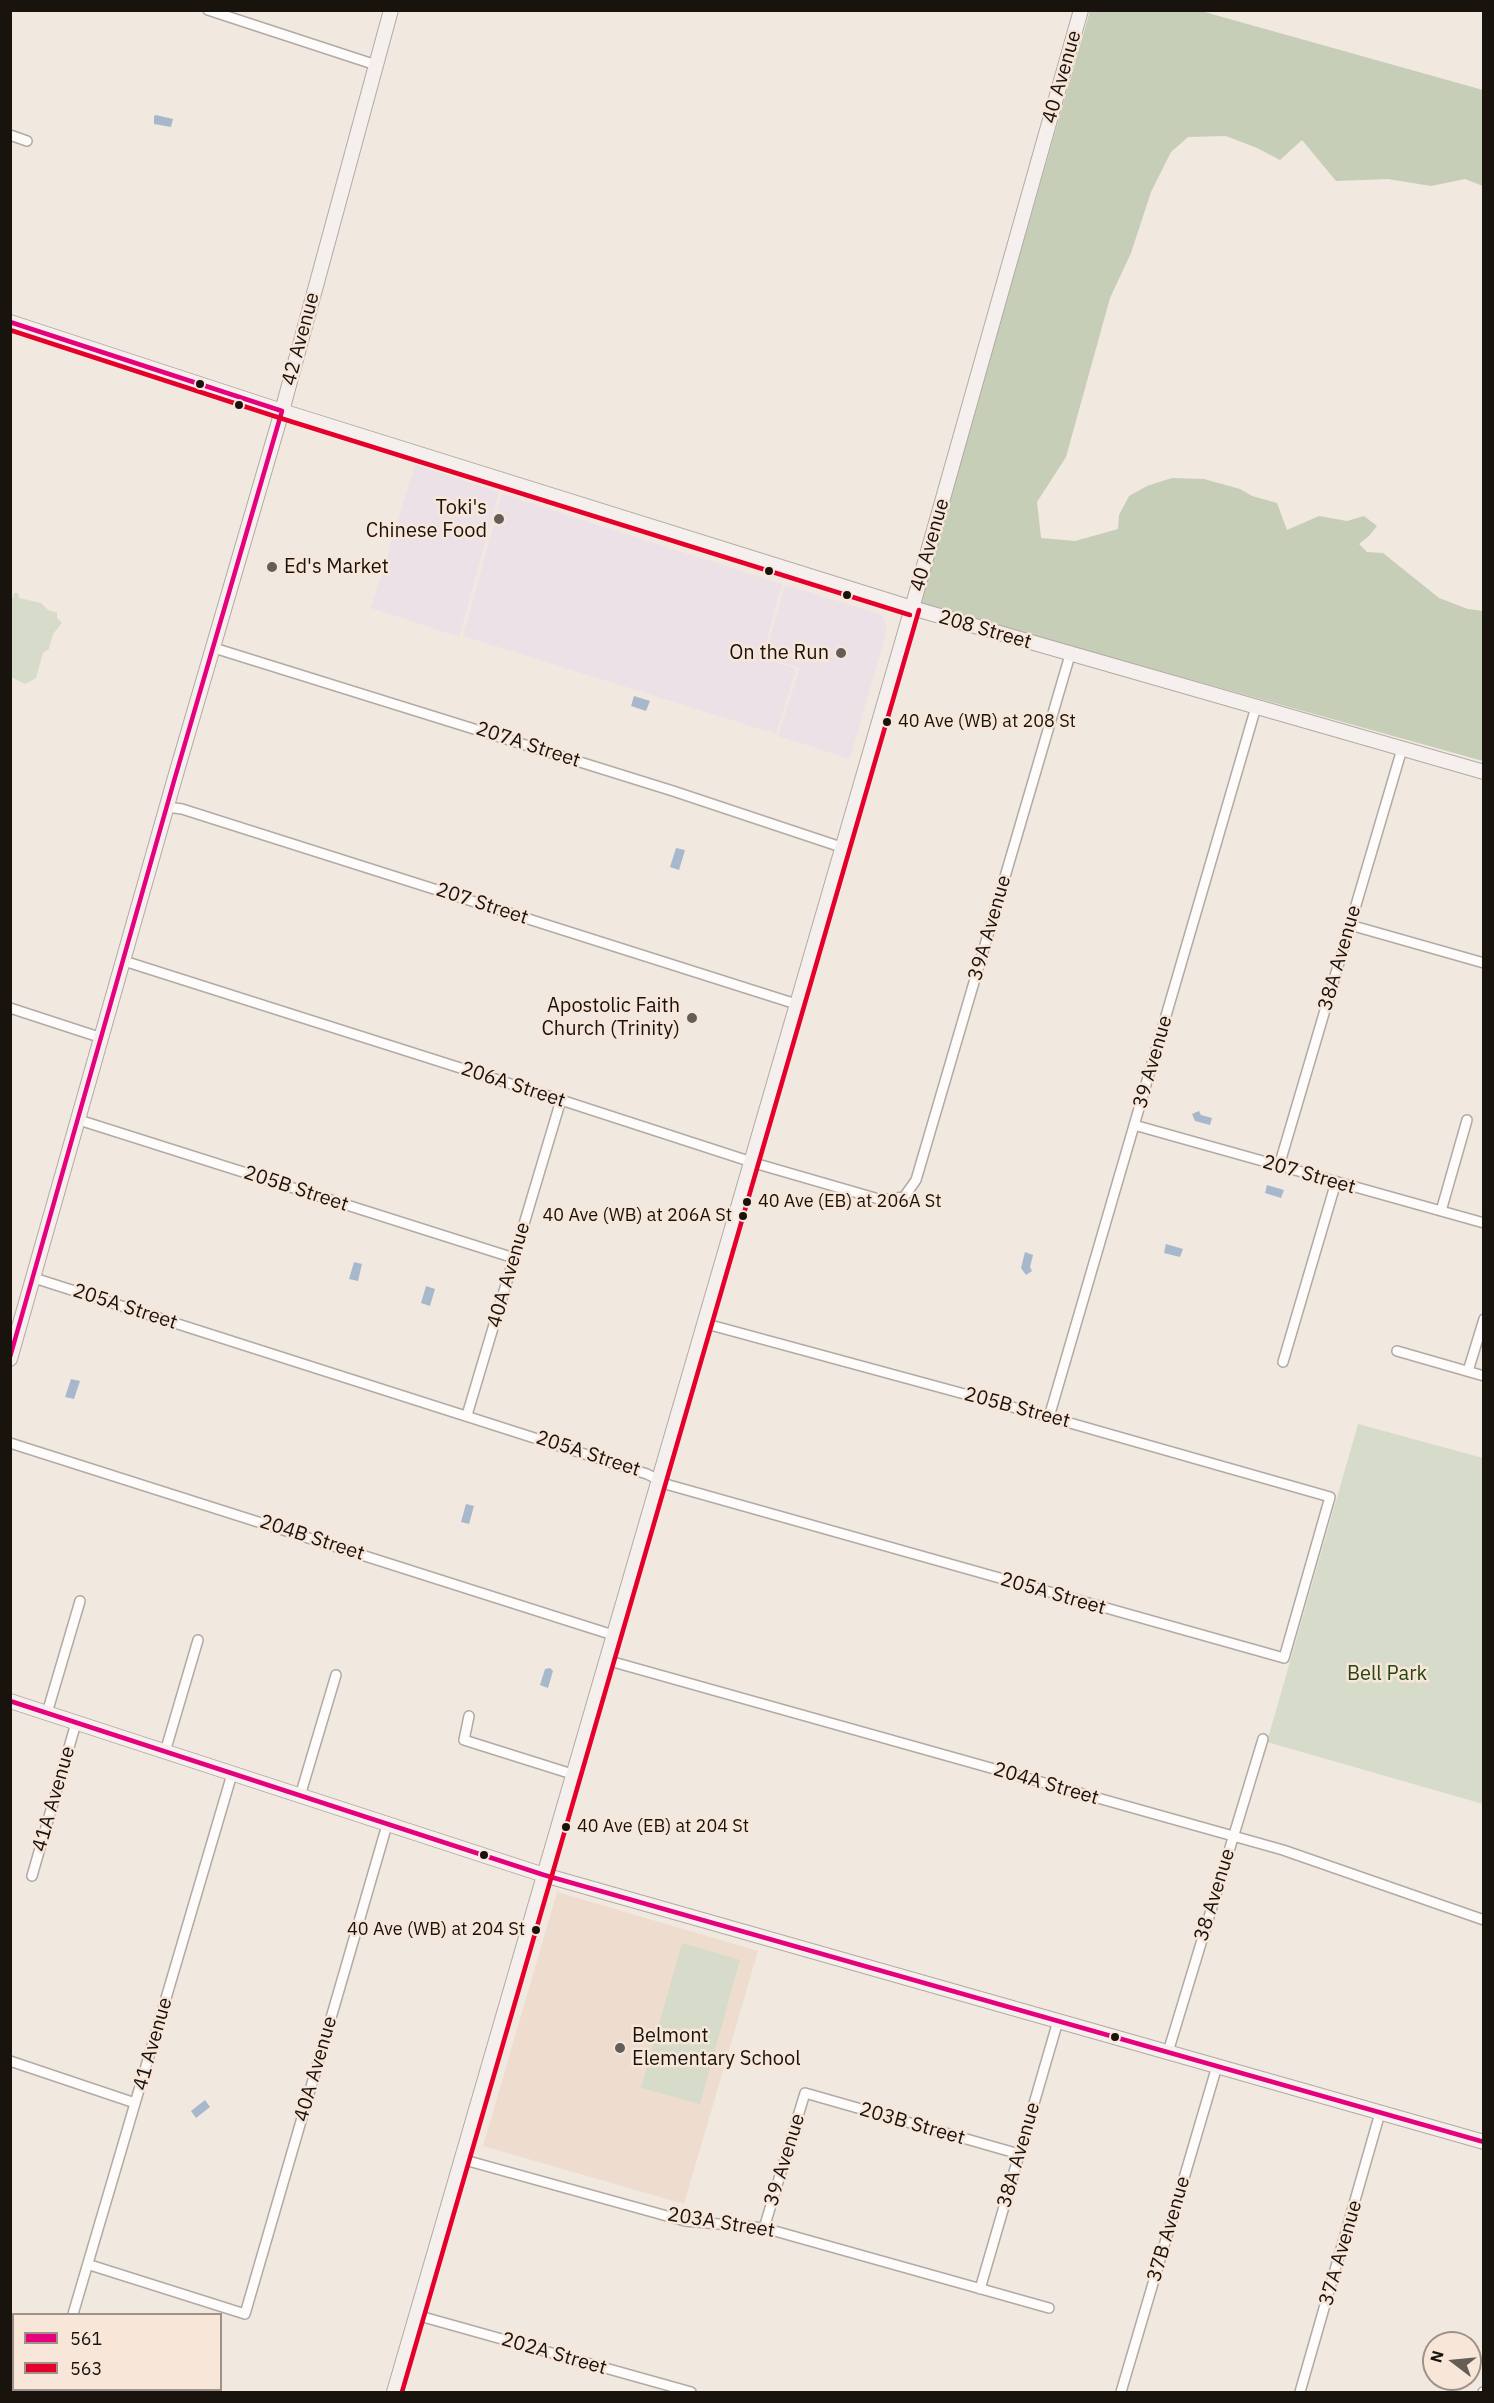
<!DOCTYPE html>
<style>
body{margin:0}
#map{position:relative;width:1494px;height:2403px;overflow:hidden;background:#f1e8e0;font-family:"IBM Plex Sans",sans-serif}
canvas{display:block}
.frame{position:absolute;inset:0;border:12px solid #19130e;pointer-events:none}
.legend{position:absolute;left:12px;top:2313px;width:210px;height:78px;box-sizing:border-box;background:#f8e7d9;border:2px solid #9f9288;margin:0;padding:8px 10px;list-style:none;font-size:18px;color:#19130e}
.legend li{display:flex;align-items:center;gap:12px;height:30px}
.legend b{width:30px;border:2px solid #9f9288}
.north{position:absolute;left:1422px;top:2331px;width:60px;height:60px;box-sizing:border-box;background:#f8e7d9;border:2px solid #9f9288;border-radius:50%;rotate:286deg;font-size:16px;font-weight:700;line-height:24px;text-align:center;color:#19130e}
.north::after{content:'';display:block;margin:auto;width:21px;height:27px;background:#655e58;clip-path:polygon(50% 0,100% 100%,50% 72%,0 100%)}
</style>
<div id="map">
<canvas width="1494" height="2403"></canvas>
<div class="frame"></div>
<ul class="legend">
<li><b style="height:8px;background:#e5007d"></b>561</li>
<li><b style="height:8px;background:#e4002b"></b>563</li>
</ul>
<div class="north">N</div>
</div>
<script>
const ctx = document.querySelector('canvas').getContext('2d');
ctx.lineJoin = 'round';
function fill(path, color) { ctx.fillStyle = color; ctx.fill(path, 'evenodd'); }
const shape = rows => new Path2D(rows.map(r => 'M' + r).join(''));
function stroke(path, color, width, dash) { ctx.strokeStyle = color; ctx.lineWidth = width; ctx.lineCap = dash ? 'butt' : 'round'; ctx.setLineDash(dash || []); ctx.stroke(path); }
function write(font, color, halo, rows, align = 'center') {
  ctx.font = font + ' "IBM Plex Sans",sans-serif'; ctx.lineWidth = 5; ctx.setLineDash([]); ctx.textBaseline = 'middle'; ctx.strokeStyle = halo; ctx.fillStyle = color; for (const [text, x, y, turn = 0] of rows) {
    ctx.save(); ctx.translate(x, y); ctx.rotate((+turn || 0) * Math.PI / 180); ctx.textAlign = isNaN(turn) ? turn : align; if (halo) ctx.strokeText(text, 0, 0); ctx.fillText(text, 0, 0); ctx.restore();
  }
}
const commercial = shape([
 [415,465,499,492,459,637,371,608],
 [502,494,782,584,762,657,796,669,776,734,463,636],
 [785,585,883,615,887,629,850,759,778,736,800,668,765,657]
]);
const built = shape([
 [557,1892,758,1951,684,2204,483,2146]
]);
const green = shape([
 [14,593,18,593,19,598,41,603,48,610,57,613,57,618,62,623,53,634,49,649,43,653,36,678,25,684,11,677,10,599,13,598],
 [1358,1424,1483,1458,1483,1804,1267,1742],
 [682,1943,740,1960,700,2104,641,2088]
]);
const forest = shape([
 [1090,11,1201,11,1483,90,1483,186,1465,179,1431,186,1388,179,1336,181,1302,140,1280,160,1257,148,1226,136,1188,137,1171,152,1151,192,1131,253,1110,298,1066,457,1037,502,1041,538,1075,541,1118,529,1119,515,1129,496,1147,486,1172,478,1204,479,1240,489,1252,496,1277,503,1287,530,1319,516,1347,521,1364,516,1377,526,1369,536,1359,544,1367,552,1383,553,1439,598,1468,609,1483,611,1483,761,919,604]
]);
const water = shape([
 [156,115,173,119,171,127,154,124,154,116],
 [634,696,650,701,646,711,631,706],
 [676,848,685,850,679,870,670,867],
 [1199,1111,1201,1115,1212,1118,1210,1125,1195,1121,1192,1114],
 [1267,1185,1284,1190,1281,1198,1265,1193],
 [1166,1244,1183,1249,1180,1257,1164,1253],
 [1025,1252,1033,1255,1030,1267,1032,1271,1026,1275,1021,1268],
 [354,1262,362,1264,358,1281,349,1279],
 [426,1286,435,1289,430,1306,421,1303],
 [71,1379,80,1381,74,1399,65,1397],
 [466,1504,474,1506,469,1524,461,1522],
 [550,1668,553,1671,548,1688,540,1685,545,1669],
 [205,2100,210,2107,196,2118,191,2111]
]);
const street = shape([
 [208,10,376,65],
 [10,135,27,141],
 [214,648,673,791,841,847],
 [167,807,182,809,796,1004],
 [1350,925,1484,963],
 [124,961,561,1100,761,1165,882,1200,904,1197,916,1180,1070,655],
 [10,1008,102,1038],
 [79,1120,514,1258],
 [1134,1125,1484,1223],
 [1279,1166,1402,749],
 [1441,1211,1467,1120],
 [34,1278,647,1474,669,1485,1284,1658,1330,1497,1049,1417,703,1323],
 [1397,1351,1484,1376],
 [1283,1362,1336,1182],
 [1468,1371,1484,1319],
 [467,1415,561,1100],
 [1049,1417,1256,707],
 [10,1443,613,1635],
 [606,1660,1283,1850,1484,1920],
 [47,1713,80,1601],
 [469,1716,464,1740,572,1774],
 [165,1752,198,1640],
 [300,1796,336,1675],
 [32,1876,76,1723],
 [1168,2052,1263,1739],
 [10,2061,135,2103],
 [461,2159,685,2221,764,2228,1049,2308],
 [764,2228,805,2093,1019,2154],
 [90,2265,245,2314,387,1825],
 [980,2289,1058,2021],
 [73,2314,232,1774],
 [416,2315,691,2392],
 [1121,2392,1217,2066],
 [1300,2392,1380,2113],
 [1483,2392,1484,2392]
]);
const secondary = shape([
 [10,322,282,411,912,608,1484,772],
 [10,1359,174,781,282,411,391,10],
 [10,1701,544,1875,1484,2142],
 [394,2392,912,608,1081,10]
]);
const bus1 = shape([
 [10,322,282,411],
 [10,1357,174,781,282,411],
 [10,1701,544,1875,1484,2142]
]);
const bus2 = shape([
 [10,330,280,418,910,615],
 [402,2392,919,610]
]);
const markers = [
 [200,384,5,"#19130e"],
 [239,405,5,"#19130e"],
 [499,519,6,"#655e58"],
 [272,567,6,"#655e58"],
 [769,571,5,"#19130e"],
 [847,595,5,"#19130e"],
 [841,653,6,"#655e58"],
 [887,722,5,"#19130e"],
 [692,1018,6,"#655e58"],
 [747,1202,5,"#19130e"],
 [743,1216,5,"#19130e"],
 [566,1827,5,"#19130e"],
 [484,1855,5,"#19130e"],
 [536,1930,5,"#19130e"],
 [1115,2037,5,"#19130e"],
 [620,2048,6,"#655e58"]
];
const busNames = [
 ["40 Ave (WB) at 208 St",898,722],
 ["40 Ave (EB) at 206A St",758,1202],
 ["40 Ave (WB) at 206A St",732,1216,"right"],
 ["40 Ave (EB) at 204 St",577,1827],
 ["40 Ave (WB) at 204 St",525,1930,"right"]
];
const streetNames = [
 ["40 Avenue",1062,77,-74],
 ["42 Avenue",301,339,-75],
 ["40 Avenue",930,545,-74],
 ["208 Street",985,630,16],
 ["207A Street",528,745,18],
 ["207 Street",482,904,18],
 ["39A Avenue",990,928,-74],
 ["38A Avenue",1340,958,-74],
 ["39 Avenue",1153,1062,-74],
 ["206A Street",513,1085,18],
 ["207 Street",1309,1175,16],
 ["205B Street",296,1189,18],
 ["40A Avenue",509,1275,-74],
 ["205A Street",125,1307,18],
 ["205B Street",1017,1408,15],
 ["205A Street",588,1454,18],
 ["204B Street",312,1538,18],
 ["205A Street",1053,1594,16],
 ["204A Street",1046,1784,16],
 ["41A Avenue",54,1799,-74],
 ["38 Avenue",1215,1895,-73],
 ["41 Avenue",153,2044,-74],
 ["40A Avenue",316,2069,-74],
 ["203B Street",912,2124,16],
 ["38A Avenue",1019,2155,-74],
 ["39 Avenue",785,2160,-73],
 ["203A Street",721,2223,9],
 ["37B Avenue",1169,2229,-74],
 ["37A Avenue",1341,2253,-74],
 ["202A Street",554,2354,16]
];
const poiNames = [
 ["Toki's",487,508],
 ["Chinese Food",487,531],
 ["Ed's Market",284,567,"left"],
 ["On the Run",829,653],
 ["Apostolic Faith",680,1006],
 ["Church (Trinity)",680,1029],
 ["Belmont",632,2036,"left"],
 ["Elementary School",632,2059,"left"]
];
const parkNames = [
 ["Bell Park",1387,1674]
];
fill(commercial, '#ede1e8');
fill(built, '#eeddcf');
fill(green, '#d6dbca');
fill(forest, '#c6ceb7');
fill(water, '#a8b8cc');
stroke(street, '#b1aaa4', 12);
stroke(secondary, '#b1aaa4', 16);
stroke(street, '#fdfcfa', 9);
stroke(secondary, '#f5f0ee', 14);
stroke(bus1, '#e5007d', 4.5);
stroke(bus2, '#e4002b', 4.5);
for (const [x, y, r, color] of markers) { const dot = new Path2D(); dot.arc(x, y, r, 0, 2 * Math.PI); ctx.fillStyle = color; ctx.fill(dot); stroke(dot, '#f8e7d9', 2); }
write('18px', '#19130e', '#f8e7d9', busNames, 'left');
write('20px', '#19130e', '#f8e7d9', streetNames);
write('20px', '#19130e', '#f8e7d9', poiNames, 'right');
write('20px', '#274512', '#f8e7d9', parkNames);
</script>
